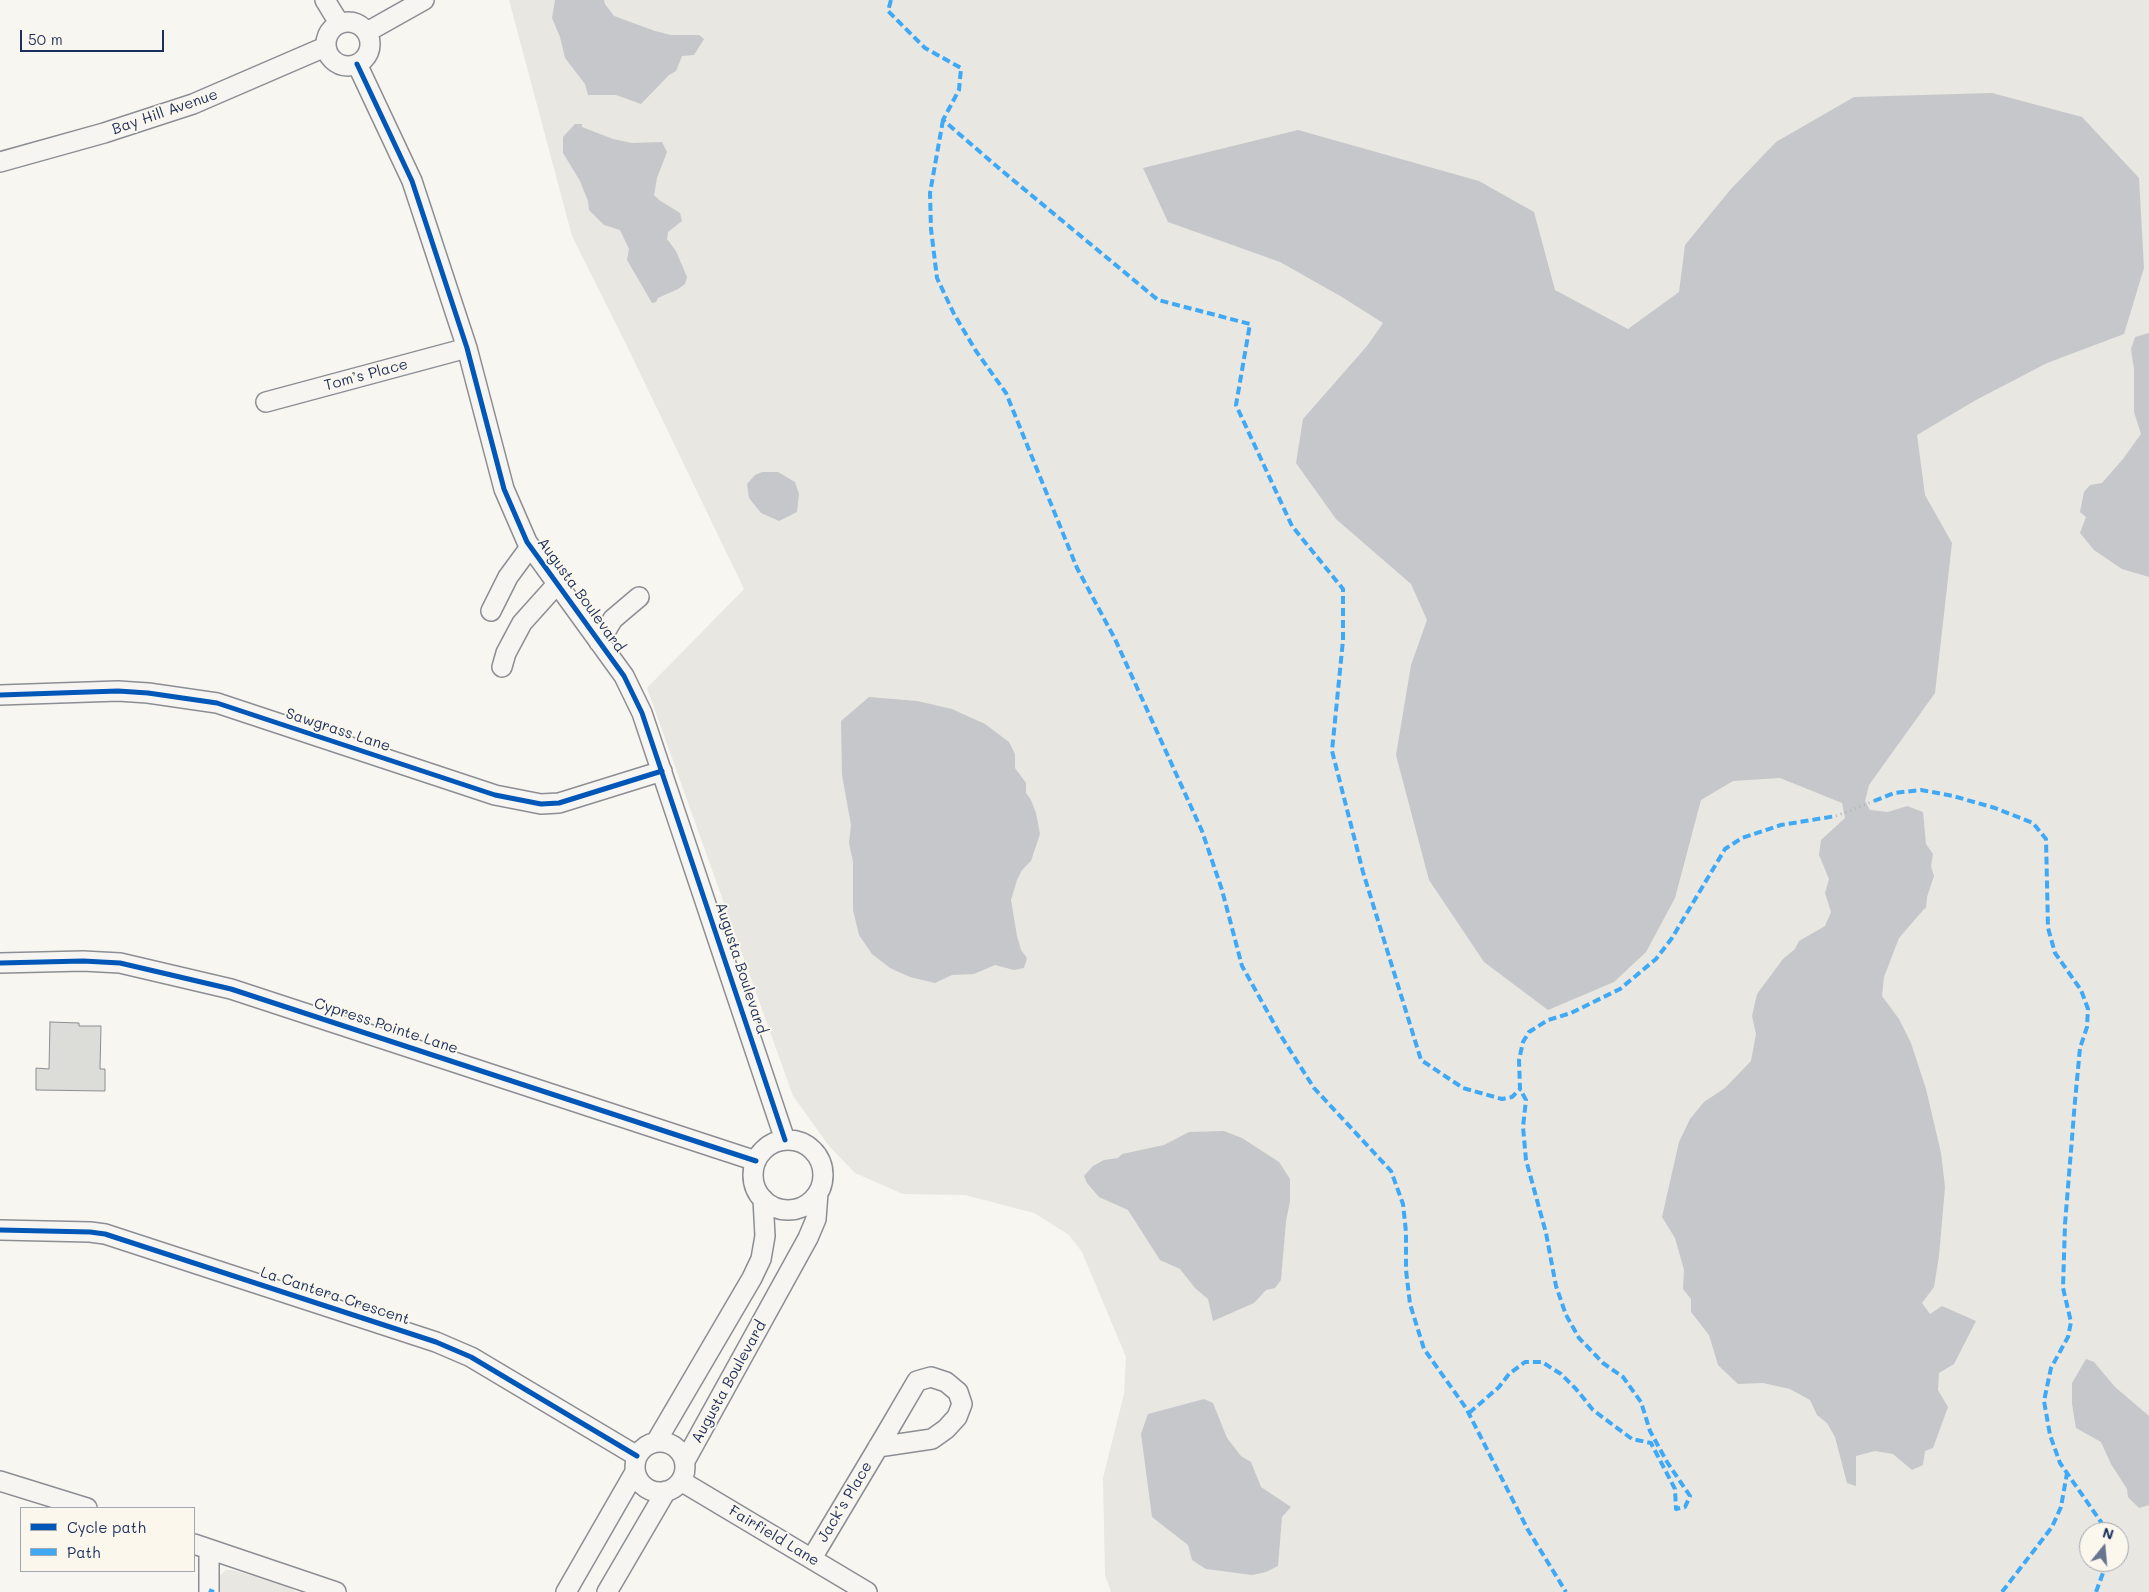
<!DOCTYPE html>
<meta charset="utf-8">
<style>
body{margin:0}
#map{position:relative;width:2149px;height:1592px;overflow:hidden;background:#f8f6f0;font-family:Mali,sans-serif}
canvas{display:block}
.legend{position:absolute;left:20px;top:1507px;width:175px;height:65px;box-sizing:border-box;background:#fbf7ec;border:1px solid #a1a7b3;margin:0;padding:6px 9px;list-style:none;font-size:15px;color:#1b2f5e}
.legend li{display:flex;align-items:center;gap:10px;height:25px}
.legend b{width:25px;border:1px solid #a1a7b3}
.north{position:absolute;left:2079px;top:1522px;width:50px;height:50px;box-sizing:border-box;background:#fbf7ec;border:1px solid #a1a7b3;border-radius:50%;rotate:17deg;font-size:14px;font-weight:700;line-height:20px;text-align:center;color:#1b2f5e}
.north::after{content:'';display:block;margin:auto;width:18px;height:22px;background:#687591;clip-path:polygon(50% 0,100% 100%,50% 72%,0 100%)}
.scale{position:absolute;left:20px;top:30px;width:144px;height:22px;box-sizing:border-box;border:2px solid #1b2f5e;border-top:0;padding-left:6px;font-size:15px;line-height:18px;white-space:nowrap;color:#1b2f5e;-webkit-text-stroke:4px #fbf7ec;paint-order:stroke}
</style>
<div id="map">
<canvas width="2149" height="1592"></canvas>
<ul class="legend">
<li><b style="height:6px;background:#0057b8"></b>Cycle path</li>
<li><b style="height:6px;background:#3fa9f5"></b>Path</li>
</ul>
<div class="north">N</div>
<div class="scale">50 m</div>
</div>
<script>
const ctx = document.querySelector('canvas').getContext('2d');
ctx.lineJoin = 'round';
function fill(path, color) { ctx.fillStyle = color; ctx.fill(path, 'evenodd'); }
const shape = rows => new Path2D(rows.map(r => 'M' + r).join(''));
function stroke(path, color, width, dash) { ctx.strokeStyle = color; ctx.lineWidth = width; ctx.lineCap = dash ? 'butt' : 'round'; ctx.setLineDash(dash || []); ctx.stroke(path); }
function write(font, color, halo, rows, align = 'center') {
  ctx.font = font + ' Mali,sans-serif'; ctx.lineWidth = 4; ctx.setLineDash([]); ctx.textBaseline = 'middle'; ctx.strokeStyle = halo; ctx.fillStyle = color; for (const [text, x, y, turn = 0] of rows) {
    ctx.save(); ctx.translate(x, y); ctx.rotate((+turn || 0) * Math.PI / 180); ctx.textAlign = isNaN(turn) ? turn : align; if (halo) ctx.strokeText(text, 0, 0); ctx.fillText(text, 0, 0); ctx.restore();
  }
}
const green = shape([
 [509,0,2149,0,2149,1592,1111,1592,1105,1575,1103,1478,1124,1394,1126,1357,1082,1252,1069,1235,1034,1213,965,1195,903,1194,855,1173,829,1146,793,1096,647,688,744,589,623,338,572,236],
 [2089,1532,2119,1532,2119,1562,2089,1562],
 [226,1570,232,1570,289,1586,296,1592,215,1592,216,1579]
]);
const water = shape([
 [555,0,604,0,605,4,614,16,655,31,671,35,699,35,704,39,694,55,682,56,676,71,669,75,641,104,616,95,588,95,585,84,565,58,560,37,552,18],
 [1992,93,2082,117,2139,178,2144,268,2124,334,2047,363,1976,400,1917,435,1925,495,1952,543,1935,693,1869,785,1865,801,1870,810,1888,812,1907,806,1923,812,1926,844,1933,854,1931,866,1934,876,1927,897,1926,908,1924,909,1899,938,1884,977,1882,996,1899,1019,1911,1043,1926,1089,1941,1153,1945,1187,1939,1256,1934,1287,1922,1303,1930,1314,1942,1306,1976,1321,1954,1364,1939,1373,1938,1390,1948,1407,1933,1448,1925,1451,1923,1465,1912,1470,1893,1454,1875,1451,1856,1456,1856,1486,1847,1483,1835,1437,1827,1423,1817,1415,1810,1400,1790,1389,1763,1383,1738,1384,1718,1365,1709,1335,1691,1312,1691,1299,1683,1289,1684,1270,1675,1238,1662,1217,1679,1142,1690,1119,1704,1102,1725,1088,1751,1061,1756,1034,1752,1016,1757,994,1783,959,1795,949,1799,941,1825,926,1831,912,1825,893,1829,879,1819,855,1821,840,1845,818,1842,803,1780,778,1733,781,1701,800,1675,898,1646,952,1614,982,1548,1010,1484,962,1429,880,1396,755,1411,665,1427,620,1411,584,1336,519,1296,463,1303,419,1367,346,1383,323,1342,297,1280,262,1168,222,1143,168,1298,130,1479,181,1534,212,1555,290,1628,329,1679,292,1685,245,1731,189,1776,142,1854,97],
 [575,124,582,124,582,127,613,139,632,143,662,142,667,152,657,178,654,195,659,200,680,213,682,221,668,232,667,239,676,251,687,277,685,284,678,289,658,298,656,302,652,303,627,260,629,249,620,230,604,225,589,210,588,201,580,181,563,153,563,137],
 [2149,333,2149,577,2122,569,2094,550,2080,533,2086,517,2080,512,2084,492,2090,485,2102,483,2123,459,2141,434,2134,412,2134,369,2131,349,2135,337],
 [762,472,778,472,795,482,799,494,797,512,779,521,761,513,749,498,747,484,755,475],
 [869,697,917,701,952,709,985,724,1009,742,1015,754,1015,768,1026,783,1026,793,1031,800,1036,813,1040,834,1031,861,1022,870,1017,880,1011,900,1017,936,1021,950,1027,958,1024,968,1014,970,995,965,974,974,952,975,935,983,910,977,890,968,872,954,859,935,853,910,853,862,849,843,851,825,842,775,841,721],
 [1224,1131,1242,1138,1279,1162,1290,1179,1290,1201,1286,1221,1281,1280,1275,1288,1266,1290,1254,1303,1213,1321,1208,1299,1195,1288,1180,1269,1160,1260,1128,1210,1099,1197,1087,1183,1084,1176,1093,1166,1104,1160,1118,1158,1122,1154,1164,1145,1189,1132],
 [2086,1359,2094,1362,2115,1387,2149,1416,2149,1505,2139,1508,2128,1497,2127,1489,2111,1464,2101,1442,2076,1428,2072,1404,2072,1383],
 [1204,1399,1213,1403,1227,1438,1241,1456,1251,1462,1261,1487,1291,1507,1282,1517,1278,1566,1266,1572,1252,1575,1206,1569,1192,1560,1188,1545,1152,1517,1141,1434,1148,1414]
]);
const building = shape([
 [50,1022,79,1023,79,1026,101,1026,100,1069,105,1069,105,1091,36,1090,36,1068,49,1069,50,1022]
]);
const path = shape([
 [1836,816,1874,801]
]);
const minor = shape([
 [325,0,339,23],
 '326 44a22 22 0 1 1 44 0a22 22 0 1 1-44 0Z',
 [367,32,424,0],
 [357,64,412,181,467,348,504,489,527,542,624,676,642,713,785,1140],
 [0,162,104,133,193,104,325,47],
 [266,402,467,348],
 [491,611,508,577,530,547],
 [599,642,613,619,639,597],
 [502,667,506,653,522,623,557,584],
 [0,695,118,691,148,693,217,703,495,795,541,804,559,803,662,771],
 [0,963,83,961,120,963,231,989,756,1161],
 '753 1175a35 35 0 1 1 70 0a35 35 0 1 1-70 0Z',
 [0,1230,90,1232,105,1234,436,1342,471,1357,637,1456],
 '635 1467a25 25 0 1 1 50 0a25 25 0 1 1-50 0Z',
 [656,1442,752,1278,761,1259,765,1236,763,1199],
 [685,1461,808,1238,816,1219,818,1193],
 [0,1481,87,1508],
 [681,1481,867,1592],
 [194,1544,336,1592],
 [209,1549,209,1592],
 [812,1558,886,1434,917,1381,931,1377,946,1382,958,1392,962,1404,957,1417,946,1429,932,1439,878,1447],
 [566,1592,635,1472],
 [607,1592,666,1491]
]);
const quiet = shape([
 [891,0,888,11,925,48,961,68,959,90,943,120,1001,170,1158,300,1250,324,1236,405,1292,526,1343,589,1343,640,1332,751,1363,872,1421,1060,1463,1088,1502,1099,1512,1097,1520,1089,1519,1060,1523,1042,1529,1032,1548,1020,1571,1013,1620,989,1656,959,1672,938,1725,849,1742,838,1781,825,1836,816],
 [943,120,930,193,931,229,937,278,954,314,976,351,1006,393,1077,568,1115,639,1202,831,1222,890,1242,966,1281,1036,1314,1088,1391,1171,1403,1204,1406,1232,1406,1270,1410,1304,1424,1349,1466,1408,1528,1530,1566,1592],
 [1874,801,1894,793,1921,790,1953,796,1995,808,2033,823,2046,839,2048,928,2055,953,2081,990,2088,1009,2087,1027,2080,1048,2075,1101,2065,1224,2063,1288,2071,1322,2068,1337,2051,1368,2044,1401,2050,1435,2060,1463,2101,1522,2104,1532],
 [1469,1413,1499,1387,1509,1374,1525,1362,1542,1362,1561,1374,1576,1389,1593,1410,1613,1425,1632,1439,1651,1443,1675,1489,1676,1509,1685,1507,1690,1496,1667,1462,1650,1431,1641,1402,1623,1377,1603,1363,1579,1338,1566,1315,1556,1286,1546,1233,1526,1160,1523,1127,1526,1100,1520,1089],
 [209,1590,214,1592],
 [2002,1592,2052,1527,2061,1507,2067,1473],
 [2096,1592,2107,1562]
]);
const cycleway = shape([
 [357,64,412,181,467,348,504,489,527,542,624,676,642,713,785,1140],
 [0,695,118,691,148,693,217,703,495,795,541,804,559,803,662,771],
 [0,963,83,961,120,963,231,989,756,1161],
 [0,1230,90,1232,105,1234,436,1342,471,1357,637,1456]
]);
const streetNames = [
 ["Bay Hill Avenue",165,112,-19],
 ["Tom’s Place",366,375,-15],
 ["Augusta Boulevard",581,595,54],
 ["Sawgrass Lane",338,730,18],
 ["Augusta Boulevard",741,968,72],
 ["Cypress Pointe Lane",386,1026,18],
 ["La Cantera Crescent",335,1296,18],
 ["Augusta Boulevard",729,1382,-61],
 ["Jack’s Place",845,1502,-59],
 ["Fairfield Lane",774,1536,31]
];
fill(green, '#e8e7e2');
fill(water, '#c5c7cb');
fill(building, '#dcdcd9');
stroke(building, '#8b8e94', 1);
stroke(minor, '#8b8e94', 22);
stroke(path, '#b3b5b7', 3, [1, 4]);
stroke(minor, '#f6f5f1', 19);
stroke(quiet, '#3fa9f5', 4, [8, 4]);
stroke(cycleway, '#0057b8', 5);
write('15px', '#1b2f5e', '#fbf7ec', streetNames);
</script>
